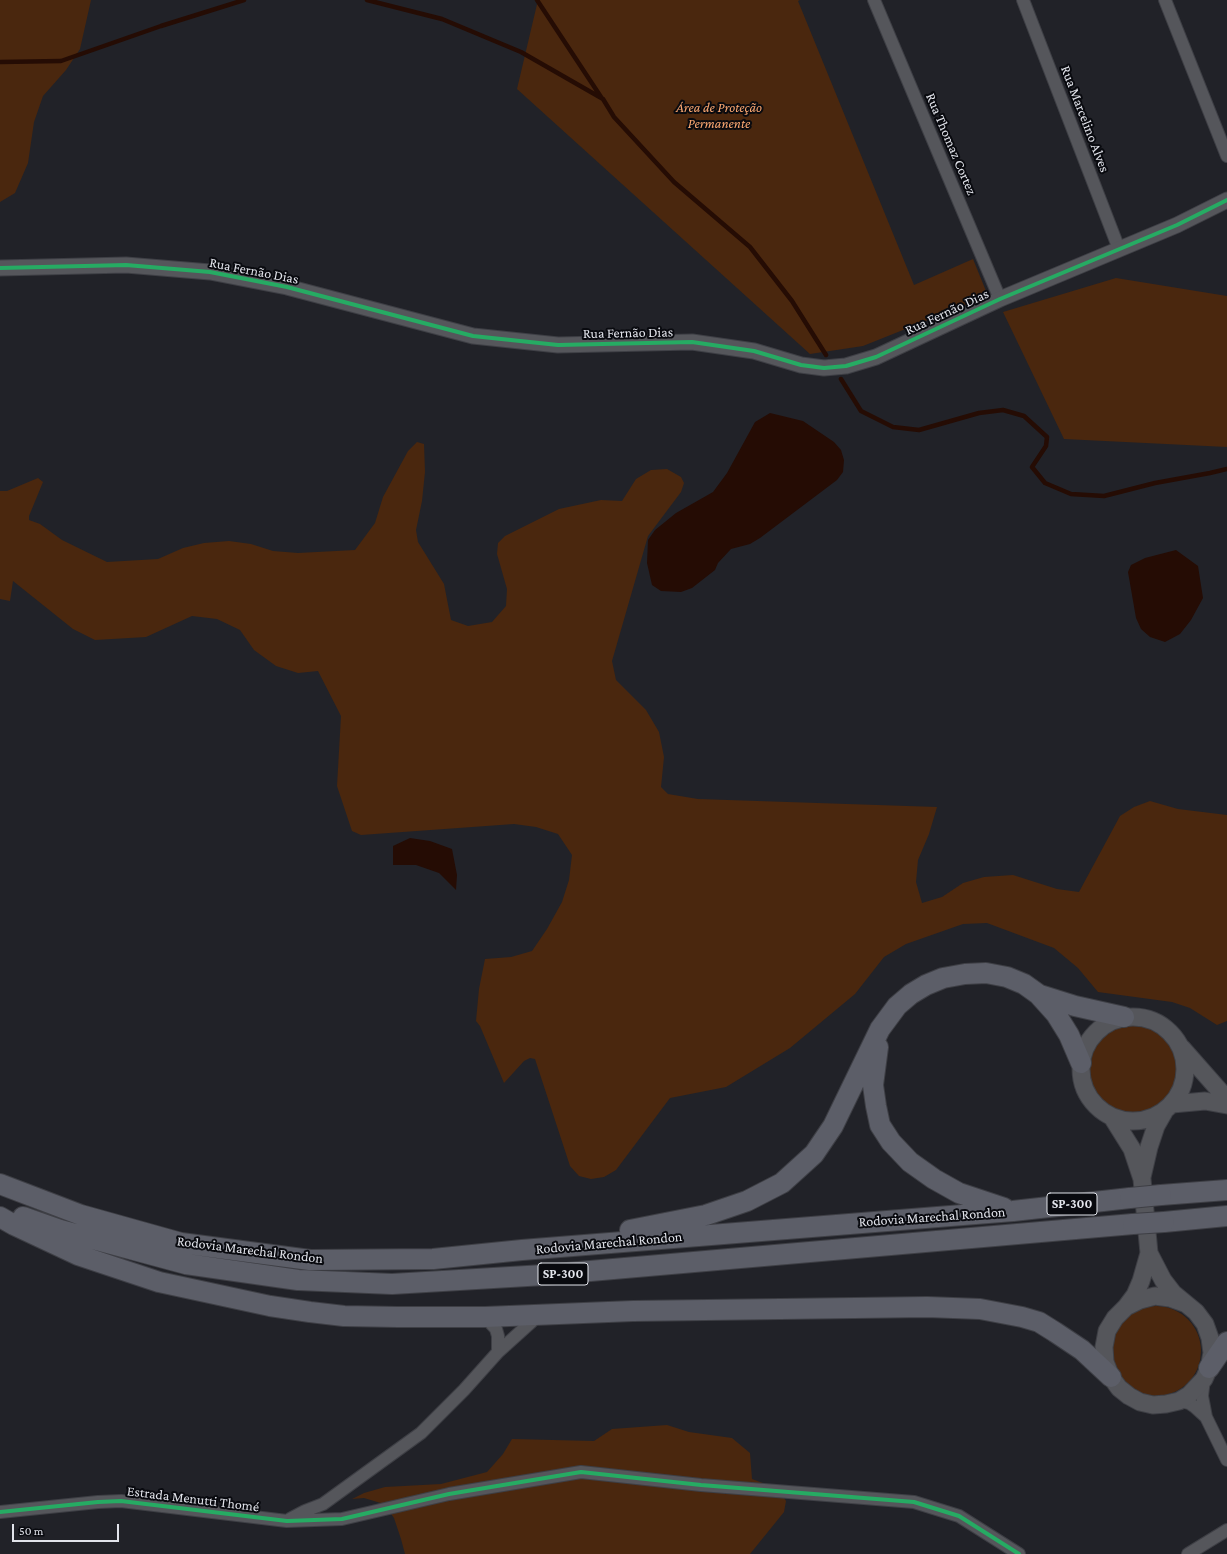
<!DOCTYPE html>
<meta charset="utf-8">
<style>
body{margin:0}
#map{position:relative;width:1227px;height:1554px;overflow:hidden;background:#212228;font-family:"Crimson Pro",serif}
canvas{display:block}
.scale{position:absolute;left:12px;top:1524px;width:107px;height:18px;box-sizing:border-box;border:2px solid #e2e4eb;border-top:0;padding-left:5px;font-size:12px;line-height:14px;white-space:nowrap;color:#e2e4eb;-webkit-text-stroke:3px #090a0f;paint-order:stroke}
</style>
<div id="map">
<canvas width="1227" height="1554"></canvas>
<div class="scale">50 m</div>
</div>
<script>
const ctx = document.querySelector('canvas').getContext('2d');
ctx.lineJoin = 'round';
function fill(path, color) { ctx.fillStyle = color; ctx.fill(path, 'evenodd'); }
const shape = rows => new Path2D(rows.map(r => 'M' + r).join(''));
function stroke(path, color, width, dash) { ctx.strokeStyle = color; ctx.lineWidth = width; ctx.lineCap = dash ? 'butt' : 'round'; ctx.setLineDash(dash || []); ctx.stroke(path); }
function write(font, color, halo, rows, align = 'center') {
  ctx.font = font + ' "Crimson Pro",serif'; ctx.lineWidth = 4; ctx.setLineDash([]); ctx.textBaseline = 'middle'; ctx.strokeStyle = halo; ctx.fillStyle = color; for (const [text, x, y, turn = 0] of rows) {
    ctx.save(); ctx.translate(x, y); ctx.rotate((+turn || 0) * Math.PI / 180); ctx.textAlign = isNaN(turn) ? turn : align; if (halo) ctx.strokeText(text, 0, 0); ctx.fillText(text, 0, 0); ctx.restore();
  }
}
const green = shape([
 [0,0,91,0,80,49,66,70,43,96,34,122,28,163,15,193,0,202],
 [538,0,800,0,798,1,914,285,973,259,988,296,863,346,810,354,517,89],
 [1116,278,1227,296,1227,447,1064,439,1003,312],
 [417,442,424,444,425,472,422,501,416,530,418,542,444,584,451,620,468,626,492,622,506,606,507,589,497,554,498,543,505,536,559,509,601,500,622,501,636,479,651,470,667,469,681,477,684,483,681,492,648,536,612,661,616,680,646,710,659,732,664,757,661,787,668,794,698,799,937,807,929,834,918,860,916,882,922,903,942,897,963,883,984,877,1013,875,1057,889,1079,892,1120,816,1134,807,1150,801,1178,809,1227,815,1227,1021,1217,1025,1190,1008,1172,1002,1098,992,1078,968,1054,948,987,923,963,924,906,944,884,957,855,994,790,1048,726,1087,670,1098,616,1170,604,1177,591,1179,579,1176,570,1166,535,1059,530,1058,524,1061,504,1083,480,1026,476,1021,479,989,485,959,511,957,532,951,547,929,562,902,569,880,572,855,558,834,536,827,514,824,361,835,352,831,337,786,341,716,318,671,298,673,276,666,254,650,240,630,217,619,192,616,146,637,95,640,73,629,13,581,10,601,0,599,0,491,7,491,38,478,43,482,29,516,29,520,40,524,62,540,107,562,158,559,183,548,204,543,229,541,251,544,273,551,298,553,355,550,375,523,383,497,408,451],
 '1088 1069a45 45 0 1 1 90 0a45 45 0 1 1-90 0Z',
 '1111 1351a45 45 0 1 1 90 0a45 45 0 1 1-90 0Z',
 [667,1425,689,1432,732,1438,750,1453,752,1479,779,1489,786,1501,784,1512,750,1554,405,1554,401,1539,394,1518,384,1504,364,1498,352,1499,364,1493,385,1487,441,1484,487,1472,503,1454,512,1439,594,1441,612,1429]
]);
const water = shape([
 [770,413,803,421,834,442,841,450,844,460,843,472,837,480,760,538,750,544,731,549,718,563,715,570,692,588,681,592,661,591,652,585,647,563,648,540,655,530,676,513,713,492,727,473,755,422],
 [1176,550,1198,566,1203,598,1191,620,1180,634,1165,642,1150,637,1141,629,1136,618,1128,572,1131,565,1145,558],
 [410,838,430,841,452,849,457,875,456,890,439,873,416,865,393,865,393,846]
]);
const stream = shape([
 [367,0,442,19,521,52,603,99,614,117,674,182,750,247,792,301,826,355],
 [537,0,601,97],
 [0,62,61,61,161,26,244,0],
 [841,379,861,411,893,427,919,430,979,413,1003,410,1024,416,1047,437,1046,446,1032,467,1045,483,1071,494,1104,496,1155,483,1210,473,1227,469]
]);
const minor = shape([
 [874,0,1000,299],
 [1023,0,1119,249],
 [1165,0,1227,156],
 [485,1317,496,1329,498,1336,498,1352],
 [1204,1379,1202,1396,1206,1417,1227,1460],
 [1179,1401,1189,1403,1195,1407,1206,1417],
 [0,1512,98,1502,121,1501,287,1521,342,1519,449,1494,581,1472,701,1485,914,1502,959,1516,1019,1554],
 [290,1519,305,1511,323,1504,421,1433,464,1390,498,1352,539,1315],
 [1188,1554,1227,1530]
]);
const tertiary = shape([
 [0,268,126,265,210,272,287,287,473,336,558,345,692,342,754,351,801,365,824,368,846,366,876,357,1000,299,1177,225,1227,200]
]);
const secondary = shape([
 '1081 1069a52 52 0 1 1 104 0a52 52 0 1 1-104 0Z',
 [1182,1048,1227,1099],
 [1172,1104,1205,1101,1227,1105],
 [1112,1117,1132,1149,1142,1179,1149,1253,1141,1281,1135,1295,1126,1307],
 [1142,1177,1149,1147,1156,1126,1164,1112],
 [1149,1253,1163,1280,1173,1293,1196,1312,1205,1324,1210,1338,1212,1353,1209,1368,1204,1379,1189,1395,1179,1401,1166,1404,1153,1405,1140,1402,1129,1396,1119,1388,1111,1377,1105,1362,1104,1347,1107,1331,1115,1318,1126,1307,1140,1300,1155,1296,1170,1298,1184,1303]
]);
const trunk = shape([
 [1040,995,1075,1006,1124,1017],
 [878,1047,873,1085,876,1106,880,1125,891,1142,910,1162,934,1179,959,1193,1004,1208],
 [0,1184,81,1215,181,1243,310,1260,433,1259,522,1250,1013,1211,1130,1198],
 [1161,1195,1227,1190],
 [0,1217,14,1225,78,1255,159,1282,270,1306,310,1312,344,1316,398,1317,485,1317,633,1311,927,1307,980,1309,1022,1317,1039,1322,1055,1332,1082,1350,1111,1377],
 [23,1217,60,1230,186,1264,298,1280,392,1284,544,1275,1133,1224],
 [1164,1222,1227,1216],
 [630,1230,706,1215,747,1201,782,1183,814,1154,833,1126,880,1029,897,1006,911,994,926,985,943,978,965,974,986,973,1007,977,1024,984,1038,994,1056,1014,1069,1035,1081,1063],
 [1209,1368,1227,1342]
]);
const trunkBridge = shape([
 [1130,1198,1161,1195],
 [1133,1224,1164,1222]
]);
const cycleway = shape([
 [0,268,126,265,210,272,287,287,473,336,558,345,692,342,754,351,801,365,824,368,846,366,876,357,1000,299,1177,225,1227,200],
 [0,1512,98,1502,121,1501,287,1521,342,1519,449,1494,581,1472,701,1485,914,1502,959,1516,1019,1554]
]);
const shields = [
 [1072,1204,50],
 [563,1274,50]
];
const shieldNames = [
 ["SP-300",1072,1204],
 ["SP-300",563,1274]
];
const parkNames = [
 ["Área de Proteção",719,108],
 ["Permanente",719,124]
];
const streetNames = [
 ["Rua Marcelino Alves",1085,119,69],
 ["Rua Thomaz Cortez",951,144,67],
 ["Rua Fernão Dias",254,271,11],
 ["Rua Fernão Dias",947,312,-25],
 ["Rua Fernão Dias",628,333,-1],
 ["Rodovia Marechal Rondon",932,1217,-4],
 ["Rodovia Marechal Rondon",609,1243,-5],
 ["Rodovia Marechal Rondon",250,1250,7],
 ["Estrada Menutti Thomé",193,1499,7]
];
fill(green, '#4a270e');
fill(water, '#250c04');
stroke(stream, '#250c04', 4.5);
stroke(minor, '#3e3f45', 14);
stroke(tertiary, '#3e3f45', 17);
stroke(secondary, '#3e3f45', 19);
stroke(trunk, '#3e3f45', 22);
stroke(minor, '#55565b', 12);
stroke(tertiary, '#55565b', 15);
stroke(secondary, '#55565b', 17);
stroke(trunk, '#5c5e68', 20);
stroke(trunkBridge, '#3e3f45', 22, []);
stroke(trunkBridge, '#5c5e68', 20);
stroke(cycleway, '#26ab63', 4);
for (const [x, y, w] of shields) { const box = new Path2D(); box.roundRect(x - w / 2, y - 11, w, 22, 3); ctx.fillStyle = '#090a0f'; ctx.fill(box); stroke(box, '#e2e4eb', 1); }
write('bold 13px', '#e2e4eb', null, shieldNames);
write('italic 14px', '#fca871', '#090a0f', parkNames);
write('14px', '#e2e4eb', '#090a0f', streetNames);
</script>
